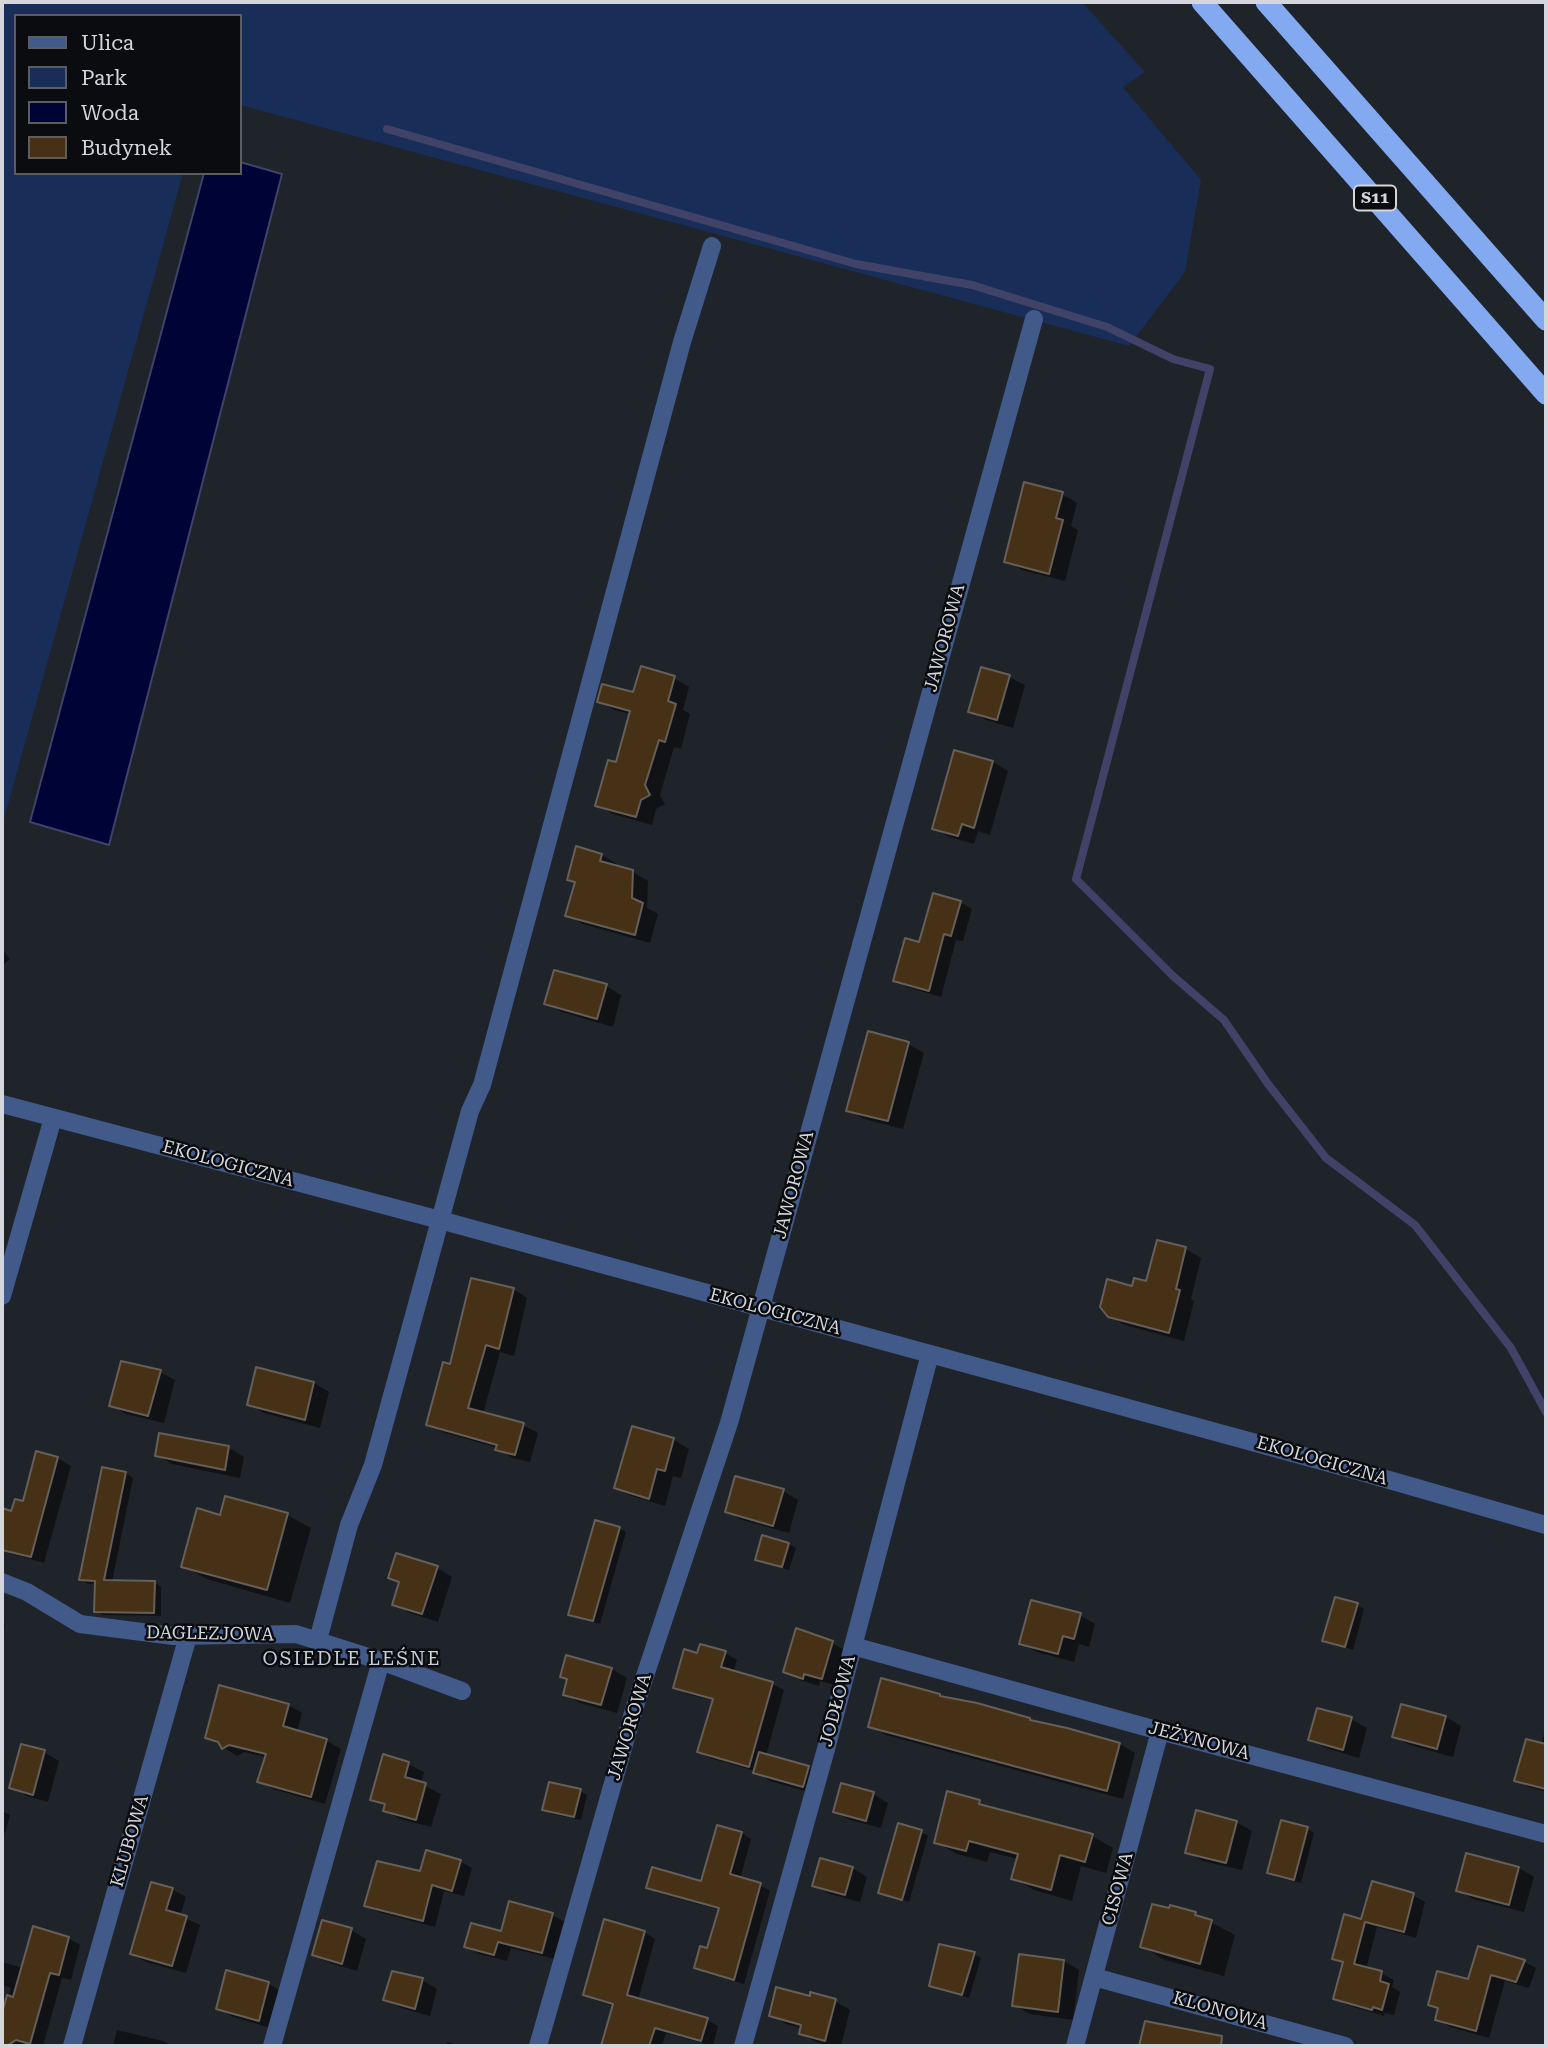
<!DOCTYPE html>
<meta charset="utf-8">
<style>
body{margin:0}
#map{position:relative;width:1548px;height:2048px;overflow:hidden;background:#1f232a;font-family:"Roboto Serif",serif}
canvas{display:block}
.frame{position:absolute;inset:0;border:4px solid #d4d6db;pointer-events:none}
.legend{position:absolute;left:14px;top:14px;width:228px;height:161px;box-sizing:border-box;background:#0a0c0f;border:2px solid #5b5d61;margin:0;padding:9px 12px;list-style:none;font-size:21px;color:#d4d6db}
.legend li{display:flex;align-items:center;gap:14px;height:35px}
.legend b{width:35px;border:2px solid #5b5d61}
</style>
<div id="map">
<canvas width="1548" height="2048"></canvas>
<div class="frame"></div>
<ul class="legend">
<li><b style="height:9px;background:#415a8a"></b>Ulica</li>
<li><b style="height:19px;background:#182e58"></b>Park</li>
<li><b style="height:19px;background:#000336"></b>Woda</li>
<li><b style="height:19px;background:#463117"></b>Budynek</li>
</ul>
</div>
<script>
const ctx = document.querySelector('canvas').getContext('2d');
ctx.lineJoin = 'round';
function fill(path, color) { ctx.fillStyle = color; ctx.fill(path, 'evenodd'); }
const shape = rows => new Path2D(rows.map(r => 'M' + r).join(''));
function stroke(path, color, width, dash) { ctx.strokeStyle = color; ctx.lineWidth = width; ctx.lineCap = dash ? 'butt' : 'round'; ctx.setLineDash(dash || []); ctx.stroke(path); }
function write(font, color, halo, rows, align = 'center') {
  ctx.font = font + ' "Roboto Serif",serif'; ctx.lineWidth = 5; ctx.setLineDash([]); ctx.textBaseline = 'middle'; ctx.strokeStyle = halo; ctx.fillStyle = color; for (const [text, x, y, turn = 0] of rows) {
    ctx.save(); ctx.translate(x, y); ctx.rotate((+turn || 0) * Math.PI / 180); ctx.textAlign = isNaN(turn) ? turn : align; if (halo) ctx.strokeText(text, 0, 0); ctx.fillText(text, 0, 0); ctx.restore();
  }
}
const green = shape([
 [2,2,1082,2,1145,72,1123,87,1201,180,1185,272,1129,346,240,105,240,16,16,16,16,173,183,173,2,826]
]);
const water = shape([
 [240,162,282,174,109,845,30,822,204,173,240,173,240,162]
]);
const shadow = shape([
 [1062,494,1077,503,1071,526,1078,530,1065,581,1022,570,1006,561],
 [1009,677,1025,685,1013,728,986,720,970,711],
 [674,678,689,687,683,710,690,714,681,749,674,747,660,795,665,804,656,809,652,825,613,814,598,805,617,765,631,714,614,710,599,701,634,694],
 [955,752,993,762,1008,771,990,835,978,831,974,844,949,837,934,828],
 [601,855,617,864,616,867,633,872,648,881,647,908,658,914,650,943,583,924,567,915,576,883,569,879],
 [960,902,972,909,963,941,956,940,941,997,907,987,895,980,921,944],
 [2,949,10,959,2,966],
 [606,986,621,995,613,1027,562,1012,546,1004],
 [908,1044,924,1053,903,1129,864,1119,848,1110],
 [1158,1242,1186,1249,1201,1258,1191,1299,1194,1301,1184,1341,1125,1325,1109,1316,1134,1288,1147,1283],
 [513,1289,527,1298,514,1356,500,1352,483,1414,523,1425,538,1433,530,1462,512,1458,498,1448,442,1432,428,1424],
 [258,1369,314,1383,329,1392,320,1428,264,1413,249,1404],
 [160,1372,175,1380,164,1423,126,1414,111,1405],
 [633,1428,674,1440,689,1449,681,1478,673,1476,665,1506,632,1496,616,1488],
 [229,1448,244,1457,240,1478,172,1464,157,1455],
 [57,1458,71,1466,44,1563,2,1551,2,1510,12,1513,24,1503],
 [126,1473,133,1478,112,1582,154,1582,161,1587,161,1616,103,1615,96,1611,97,1584,88,1584,81,1580],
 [783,1491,798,1500,789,1533,742,1520,727,1511],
 [287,1515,311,1528,290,1603,207,1579,183,1566,221,1517],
 [619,1528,626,1532,600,1624,577,1618,570,1614],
 [789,1544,796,1548,789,1570,765,1563,757,1559],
 [437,1568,452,1577,438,1622,410,1613,394,1604,401,1584,390,1578],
 [1357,1605,1364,1609,1353,1650,1324,1640],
 [1080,1615,1095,1624,1089,1647,1079,1644,1074,1662,1037,1652,1021,1643],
 [2,1622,5,1624,2,1653],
 [832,1643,848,1652,837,1686,820,1681,819,1686,800,1680,785,1672],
 [725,1653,737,1660,733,1672,772,1684,784,1690,766,1756,808,1768,824,1776,819,1795,770,1781,755,1771,710,1758,699,1752,714,1701,687,1694,675,1687,698,1655],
 [567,1657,612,1669,627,1678,617,1713,580,1703,565,1694,569,1680],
 [940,1695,945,1698,1120,1744,1135,1753,1123,1799,886,1735,870,1726],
 [288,1705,302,1713,297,1732,327,1741,341,1749,325,1804,273,1789,259,1781,266,1757,244,1752,237,1756,207,1737],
 [1446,1717,1461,1726,1453,1757,1410,1745,1394,1737],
 [1351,1719,1367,1728,1359,1758,1326,1748,1310,1740],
 [1546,1726,1546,1792,1529,1787,1516,1780,1541,1745],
 [44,1752,59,1761,48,1802,27,1796,11,1787],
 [408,1764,424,1772,421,1784,441,1794,431,1827,400,1819,385,1810,386,1807,372,1799],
 [580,1791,587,1795,581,1820,552,1814,544,1809],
 [873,1794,888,1803,881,1828,850,1820,835,1811],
 [979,1802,993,1810,1092,1836,1113,1848,1106,1873,1081,1866,1072,1901,1034,1890,1013,1878,1018,1859,990,1852,987,1862,957,1854,936,1842],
 [2,1811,10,1815,5,1833,2,1832],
 [1236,1822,1252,1831,1242,1870,1202,1861,1187,1852],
 [1307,1829,1314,1833,1301,1883,1276,1877,1269,1872],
 [921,1832,928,1836,909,1902,880,1892],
 [741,1833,751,1839,740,1879,760,1885,770,1891,744,1984,706,1973,696,1967,708,1950,720,1910,658,1893,648,1887,703,1883],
 [1467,1855,1519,1868,1534,1877,1524,1912,1473,1899,1458,1890],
 [460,1861,472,1868,464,1896,444,1891,435,1927,378,1912,366,1905,421,1873],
 [852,1868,867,1877,860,1902,830,1894,814,1885],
 [172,1889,186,1897,180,1916,200,1925,186,1973,146,1962,132,1954],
 [1413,1895,1425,1902,1416,1938,1377,1927,1366,1969,1381,1973,1394,1980,1392,1987,1400,1992,1394,2015,1385,2013,1384,2016,1347,2005,1335,1998,1344,1964,1334,1958,1362,1921],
 [1195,1914,1235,1935,1224,1976,1165,1960,1142,1946],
 [552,1915,565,1922,555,1959,511,1948,507,1961,479,1954,466,1946],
 [351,1930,366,1939,357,1971,330,1963,314,1955],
 [644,1932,655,1939,638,2000,707,2020,718,2026,713,2046,666,2033,662,2046,602,2046,614,2006,597,2001,585,1994],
 [68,1938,80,1945,71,1980,62,1978,43,2046,2,2046,2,2020,11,1988,2,1985,2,1962,23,1968],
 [974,1954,981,1958,969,1998,938,1990,931,1985],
 [1021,1956,1064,1961,1079,1970,1073,2020,1030,2014,1014,2005],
 [1523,1961,1536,1968,1529,1988,1505,1981,1489,2038,1450,2027,1437,2019,1439,2010,1430,2004,1469,1981],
 [228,1973,269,1984,284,1993,274,2029,233,2017,218,2008],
 [422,1980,437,1989,430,2016,401,2008,385,1999],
 [811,1998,835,2001,850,2010,841,2046,831,2046,816,2042,801,2033,802,2028,786,2024,771,2015],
 [117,2030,163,2041,173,2046,113,2046],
 [447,2042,462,2046,446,2046]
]);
const stream = shape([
 [387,129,856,264,972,285,1107,327,1173,359,1210,369,1076,879,1173,976,1224,1020,1268,1084,1326,1158,1415,1225,1511,1348,1546,1412]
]);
const building = shape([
 [1024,482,1063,492,1056,518,1063,520,1049,574,1004,562,1024,482],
 [641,666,675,676,668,701,676,704,665,742,659,740,645,785,650,795,641,800,636,817,595,806,608,760,616,762,630,711,597,702,602,684,633,692,641,666],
 [981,667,1010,675,997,720,968,712,981,667],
 [954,750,993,761,974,828,962,824,958,836,932,829,954,750],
 [576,846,602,854,600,861,633,870,632,898,643,903,635,935,565,916,575,882,567,880,576,846],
 [933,893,961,901,951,936,944,934,929,991,893,981,905,938,919,942,933,893],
 [554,970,607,984,597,1019,544,1004,554,970],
 [868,1031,909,1042,888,1121,846,1111,868,1031],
 [1157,1240,1186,1247,1176,1289,1180,1290,1169,1333,1108,1317,1100,1307,1107,1279,1132,1286,1134,1278,1146,1281,1157,1240],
 [471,1278,514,1288,499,1349,486,1345,468,1408,524,1423,515,1455,495,1450,497,1445,426,1425,443,1362,450,1364,471,1278],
 [121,1361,161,1370,148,1416,109,1406,121,1361],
 [256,1367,314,1382,305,1420,247,1405,256,1367],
 [632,1426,674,1438,665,1471,657,1469,649,1499,614,1488,632,1426],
 [159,1433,229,1446,225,1470,155,1456,159,1433],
 [36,1451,58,1457,31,1557,2,1550,2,1508,11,1511,15,1499,23,1501,36,1451],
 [102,1467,126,1472,104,1580,155,1581,154,1613,94,1612,95,1581,79,1580,102,1467],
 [735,1476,784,1489,773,1526,725,1512,735,1476],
 [225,1496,288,1513,267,1590,181,1567,197,1508,220,1515,225,1496],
 [595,1520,620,1527,593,1621,568,1615,595,1520],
 [762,1535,789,1543,782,1567,755,1560,762,1535],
 [396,1553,438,1566,422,1614,392,1605,399,1582,388,1578,396,1553],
 [1335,1597,1358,1603,1345,1647,1322,1641,1335,1597],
 [1031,1600,1081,1613,1074,1639,1063,1636,1058,1654,1019,1644,1031,1600],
 [796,1628,833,1641,822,1679,804,1674,803,1679,783,1672,796,1628],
 [700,1644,726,1651,721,1667,773,1682,749,1767,697,1752,713,1699,673,1688,684,1649,697,1653,700,1644],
 [566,1655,612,1668,601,1705,563,1695,567,1679,560,1677,566,1655],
 [881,1678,940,1694,940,1696,977,1703,1030,1718,1030,1720,1067,1728,1120,1743,1107,1791,868,1727,881,1678],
 [219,1685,289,1704,283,1726,327,1739,311,1797,257,1782,266,1754,229,1745,222,1749,218,1742,205,1738,219,1685],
 [1401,1704,1446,1716,1437,1749,1392,1737,1401,1704],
 [1317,1708,1352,1717,1343,1750,1308,1740,1317,1708],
 [1526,1739,1546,1744,1546,1789,1514,1781,1526,1739],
 [21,1744,45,1750,33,1795,9,1788,21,1744],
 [759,1752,809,1766,803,1787,753,1773,759,1752],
 [383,1754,409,1762,405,1777,426,1783,416,1820,383,1811,385,1804,370,1800,383,1754],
 [549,1782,581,1789,574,1817,542,1810,549,1782],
 [841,1783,874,1792,866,1821,833,1812,841,1783],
 [947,1791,980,1800,979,1804,1093,1834,1085,1862,1060,1855,1051,1890,1011,1879,1018,1854,969,1841,966,1851,934,1843,947,1791],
 [1196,1810,1237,1821,1226,1863,1185,1853,1196,1810],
 [1281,1820,1308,1827,1294,1880,1267,1873,1281,1820],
 [898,1823,922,1830,902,1900,878,1893,898,1823],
 [717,1825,742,1832,730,1874,761,1883,734,1980,694,1968,700,1946,707,1948,719,1908,646,1888,652,1867,701,1881,717,1825],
 [426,1850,461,1860,452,1891,432,1885,423,1921,364,1906,377,1861,420,1871,426,1850],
 [1466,1853,1519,1867,1509,1905,1456,1891,1466,1853],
 [820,1858,853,1867,845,1895,812,1886,820,1858],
 [1372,1881,1414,1893,1404,1932,1365,1922,1354,1964,1382,1971,1380,1981,1389,1984,1382,2010,1373,2007,1372,2010,1333,1999,1343,1962,1332,1959,1344,1914,1361,1919,1372,1881],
 [151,1882,173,1888,166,1910,187,1916,172,1966,130,1954,151,1882],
 [509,1901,553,1913,542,1953,498,1942,494,1955,464,1947,471,1923,501,1931,509,1901],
 [1152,1904,1169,1908,1170,1905,1196,1912,1195,1915,1212,1920,1200,1964,1140,1947,1152,1904],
 [604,1919,645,1931,627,1995,708,2018,701,2041,655,2028,649,2046,601,2046,613,2004,583,1995,604,1919],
 [322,1920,352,1928,342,1964,312,1955,322,1920],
 [33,1926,69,1937,59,1975,50,1973,30,2044,16,2040,7,2046,2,2046,2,2013,7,1995,13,1997,33,1926],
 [939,1944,975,1952,962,1995,929,1986,939,1944],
 [1478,1946,1525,1960,1516,1982,1491,1975,1476,2031,1435,2020,1438,2008,1428,2005,1437,1971,1468,1979,1478,1946],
 [1019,1954,1064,1960,1058,2012,1012,2006,1019,1954],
 [226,1970,269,1982,259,2021,216,2009,226,1970],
 [392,1971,423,1978,415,2009,383,2000,392,1971],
 [776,1987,810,1996,810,1992,836,1999,825,2041,799,2034,801,2025,769,2016,776,1987],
 [1145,2021,1222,2036,1221,2046,1139,2046,1145,2021]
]);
const street = shape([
 [2,1104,440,1220,1351,1469,1546,1525],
 [2,1296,53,1118],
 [2,1582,27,1592,80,1624,173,1636,296,1634,381,1661,462,1691],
 [318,1640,349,1525,373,1465,470,1111,482,1085,682,342,712,246],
 [853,1646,1160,1731,1546,1834],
 [1094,1977,1345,2046],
 [72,2046,188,1636],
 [272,2046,381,1661],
 [538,2046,635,1706,729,1423,1034,319],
 [743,2046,826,1749,930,1354],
 [1075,2046,1160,1731]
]);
const highway = shape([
 [1202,2,1546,394],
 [1266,2,1546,320]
]);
const shields = [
 [1375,198,42]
];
const shieldNames = [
 ["S11",1375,198]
];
const streetNames = [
 ["JAWOROWA",945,638,-75],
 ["EKOLOGICZNA",228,1164,15],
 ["JAWOROWA",794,1185,-75],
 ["EKOLOGICZNA",775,1312,15],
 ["EKOLOGICZNA",1322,1461,16],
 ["DAGLEZJOWA",210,1634,1],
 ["JODŁOWA",838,1701,-75],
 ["JAWOROWA",630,1727,-73],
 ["JEŻYNOWA",1199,1741,15],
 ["KLUBOWA",130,1841,-74],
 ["CISOWA",1118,1889,-75],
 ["KLONOWA",1220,2011,16]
];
const neighbourhoodNames = [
 ["OSIEDLE LEŚNE",352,1659]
];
fill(green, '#182e58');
fill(water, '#000336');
stroke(water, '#404268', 2);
fill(shadow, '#0007');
stroke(stream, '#404268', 8);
fill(building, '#463117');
stroke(building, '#665f58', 2);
stroke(street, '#415a8a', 18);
stroke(highway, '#83a9f0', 21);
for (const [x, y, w] of shields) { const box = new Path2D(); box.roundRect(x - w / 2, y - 12.5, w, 25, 5); ctx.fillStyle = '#0a0c0f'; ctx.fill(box); stroke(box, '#d4d6db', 2); }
write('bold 16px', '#d4d6db', null, shieldNames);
write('18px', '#d4d6db', '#0a0c0f', streetNames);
ctx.letterSpacing = '2px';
write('19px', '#c8cdd7', '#0a0c0f', neighbourhoodNames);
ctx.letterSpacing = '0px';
</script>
